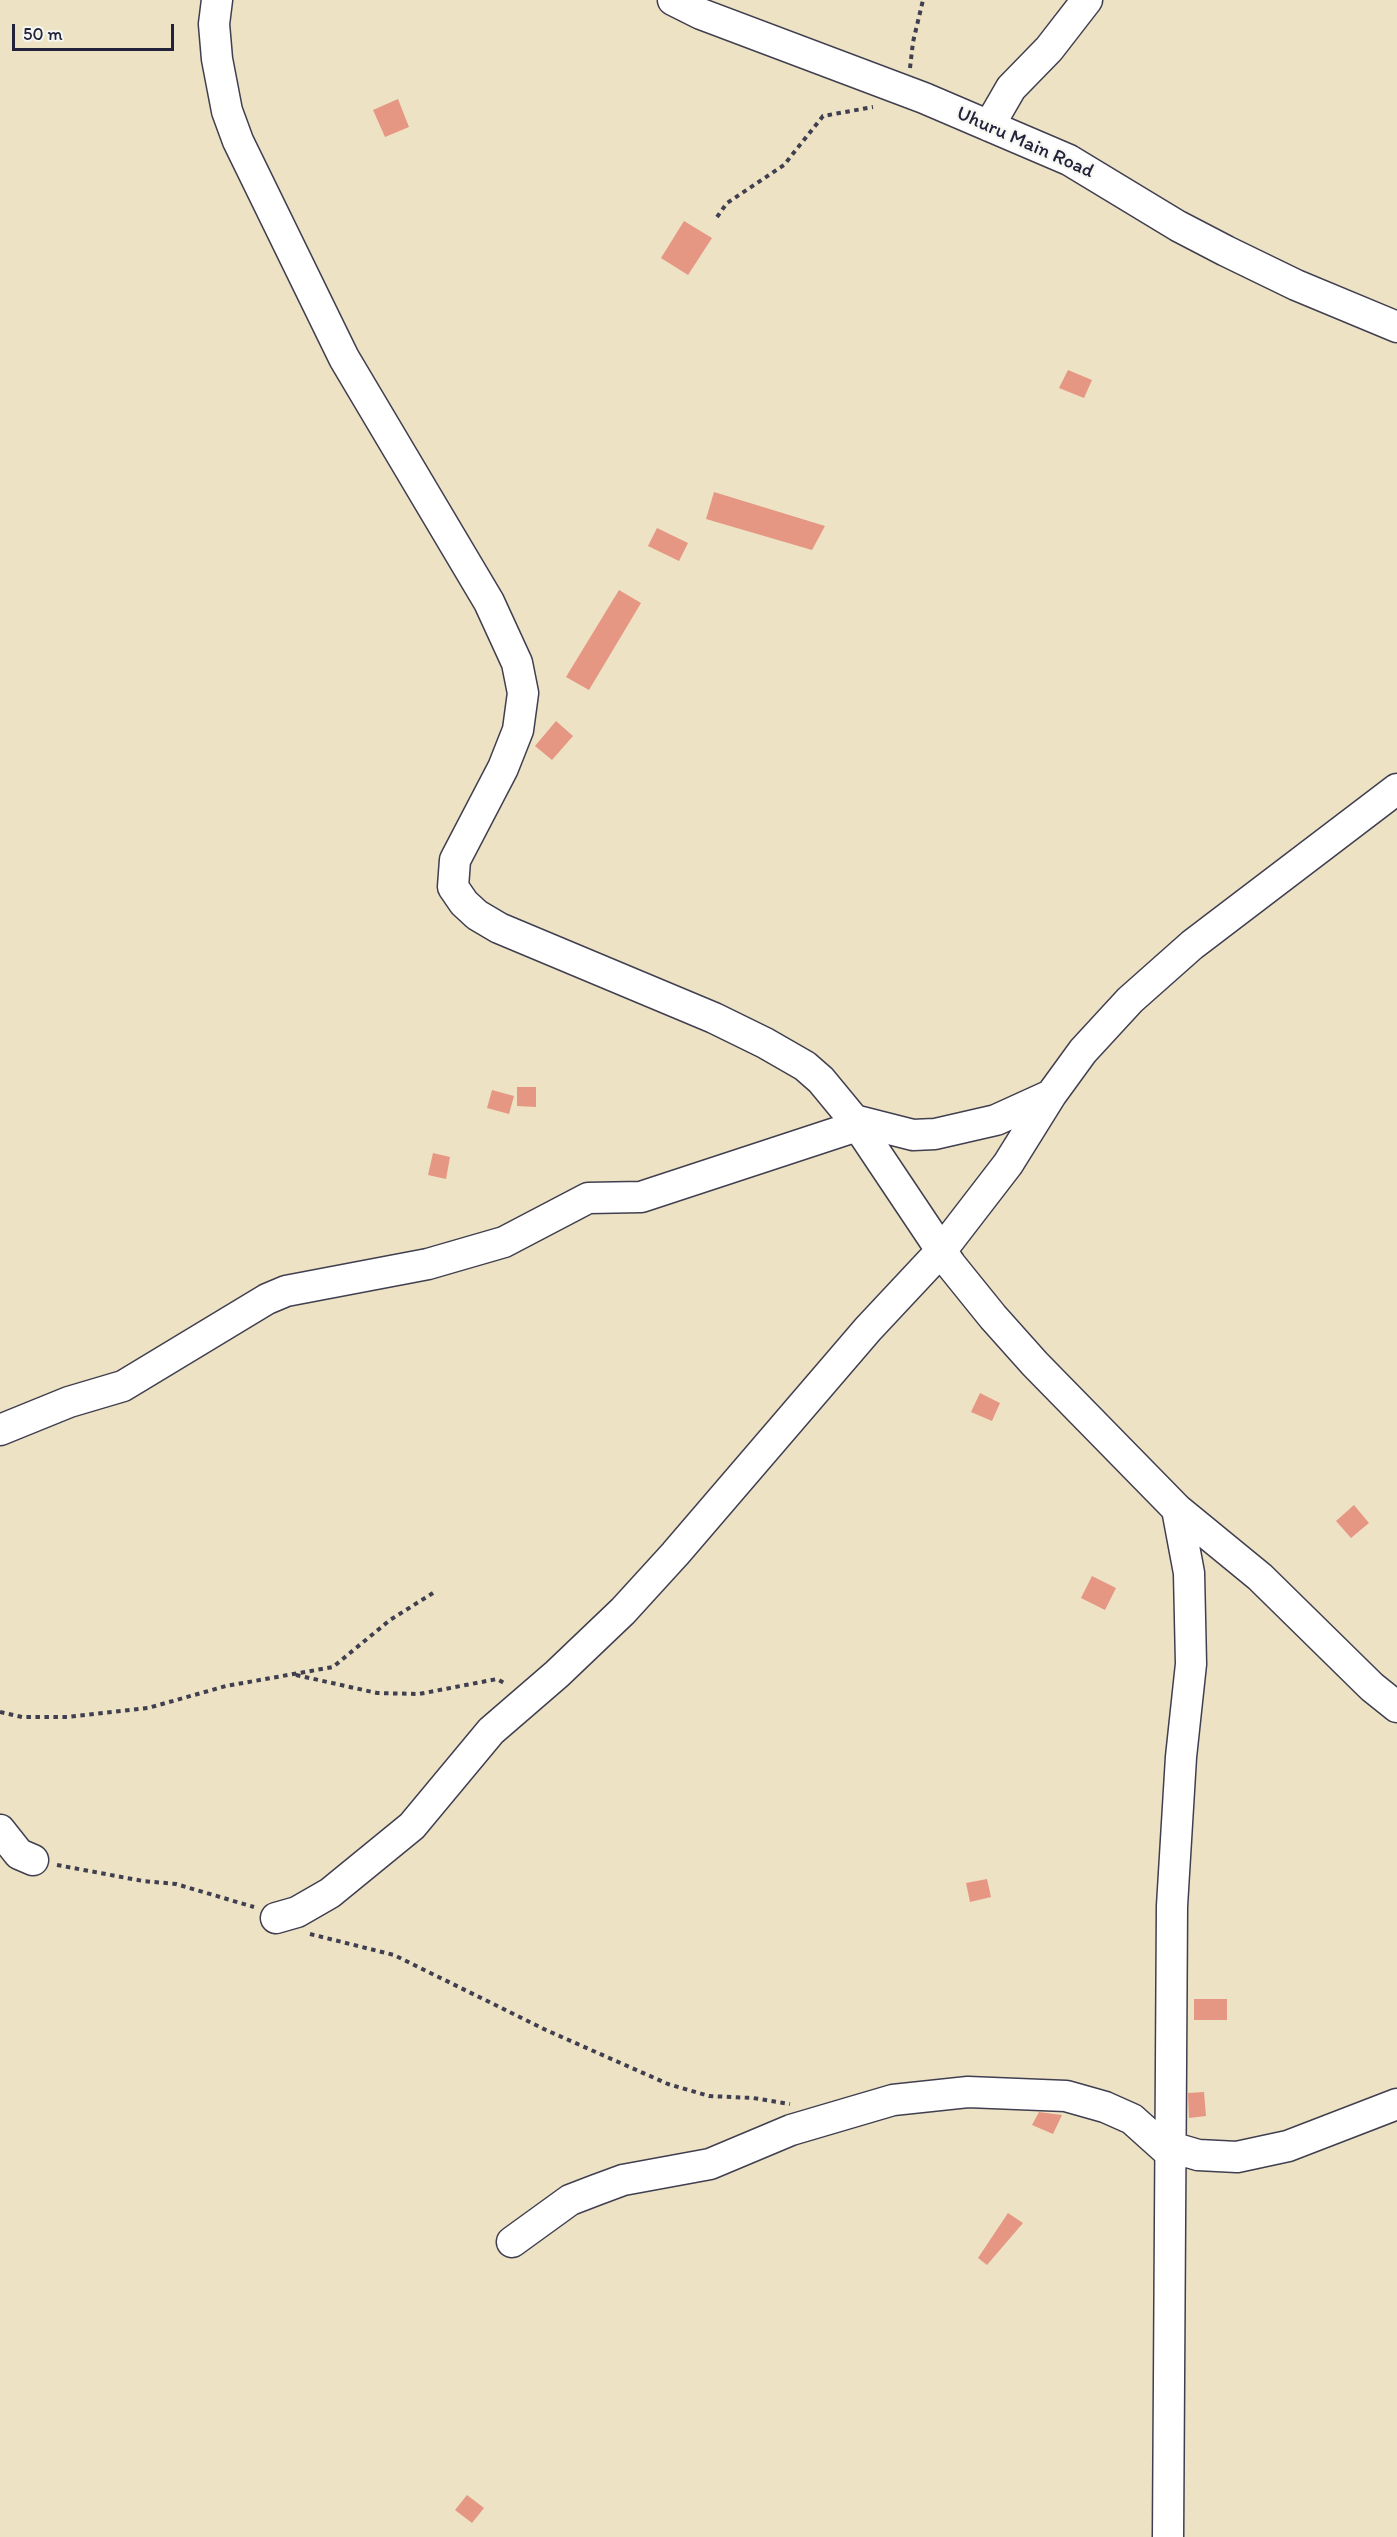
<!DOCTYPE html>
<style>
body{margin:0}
#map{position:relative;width:1397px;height:2537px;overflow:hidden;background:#ede2c4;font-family:Itim,sans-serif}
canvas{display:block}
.scale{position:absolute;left:12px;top:24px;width:162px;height:27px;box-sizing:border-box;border:3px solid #22223b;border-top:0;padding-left:8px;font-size:18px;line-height:21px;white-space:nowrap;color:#22223b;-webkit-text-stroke:4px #f6f6f2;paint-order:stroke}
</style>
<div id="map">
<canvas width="1397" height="2537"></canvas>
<div class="scale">50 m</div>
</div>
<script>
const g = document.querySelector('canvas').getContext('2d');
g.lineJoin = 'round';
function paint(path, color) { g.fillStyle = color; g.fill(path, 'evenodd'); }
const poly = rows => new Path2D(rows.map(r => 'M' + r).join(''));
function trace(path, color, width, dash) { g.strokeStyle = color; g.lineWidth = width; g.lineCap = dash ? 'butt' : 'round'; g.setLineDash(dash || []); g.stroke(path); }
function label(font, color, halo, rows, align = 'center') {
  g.font = font + ' Itim,sans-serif'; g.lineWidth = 4.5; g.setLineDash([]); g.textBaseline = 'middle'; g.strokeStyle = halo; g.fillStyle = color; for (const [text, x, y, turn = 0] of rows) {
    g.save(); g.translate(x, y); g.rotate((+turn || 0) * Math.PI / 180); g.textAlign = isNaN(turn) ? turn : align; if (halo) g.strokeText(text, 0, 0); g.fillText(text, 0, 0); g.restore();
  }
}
const building = poly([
 [398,99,409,127,385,137,373,110],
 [684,221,712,238,688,275,661,258],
 [1068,370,1092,380,1084,398,1059,388],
 [714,492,825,526,812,550,706,519],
 [657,528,688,543,679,561,648,546],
 [619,590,641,603,589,690,566,677],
 [556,721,573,736,552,760,535,746],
 [517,1087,536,1087,536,1107,517,1106],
 [492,1090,514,1096,509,1114,487,1108],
 [433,1153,450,1157,446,1179,428,1175],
 [980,1393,1000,1403,992,1421,971,1412],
 [1354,1505,1369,1523,1351,1538,1336,1521],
 [1092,1576,1116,1588,1105,1610,1081,1598],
 [987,1879,991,1897,970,1902,966,1883],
 [1194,1999,1227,1999,1227,2020,1194,2020],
 [1204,2092,1206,2116,1189,2118,1188,2093],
 [1039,2112,1062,2115,1053,2134,1032,2125],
 [1008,2213,1023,2223,987,2265,978,2258],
 [467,2495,484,2508,472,2523,455,2510]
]);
const path = poly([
 [910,68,913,42,923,0],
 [717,217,727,203,784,165,823,116,873,107],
 [296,1675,377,1693,419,1694,497,1679,506,1684],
 [0,1712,22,1717,67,1717,148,1708,226,1686,333,1667,390,1620,433,1593],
 [57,1865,143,1881,176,1884,254,1907],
 [310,1934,394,1955,546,2030,668,2084,709,2096,753,2098,790,2104]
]);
const minor = poly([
 [217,0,214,24,217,59,227,111,238,141,344,358,489,602,517,663,523,693,518,730,503,768,455,860,453,887,464,903,477,915,499,928,714,1018,765,1043,805,1066,821,1080,854,1120,951,1265,993,1317,1035,1364,1177,1509,1260,1577,1372,1687,1397,1707],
 [673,0,701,14,924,98,1069,160,1178,226,1226,251,1296,285,1397,327],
 [989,126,1011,88,1049,49,1087,0],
 [854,1120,913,1135,935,1134,996,1120,1051,1095],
 [0,1430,69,1402,123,1386,267,1299,286,1291,428,1264,504,1242,588,1198,641,1197,857,1126],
 [0,1830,19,1854,33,1860],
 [276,1918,297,1912,330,1893,412,1826,491,1731,557,1674,623,1611,675,1554,868,1329,941,1251,1008,1164,1051,1095,1083,1051,1130,1000,1192,945,1397,789],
 [1171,2154,1181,2150,1198,2155,1237,2157,1288,2146,1397,2104],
 [512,2242,570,2200,596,2190,623,2180,710,2164,791,2130,893,2100,968,2092,1066,2096,1105,2107,1132,2119,1171,2154],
 [1168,2537,1172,1906,1181,1757,1191,1664,1189,1573,1177,1509]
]);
const streetNames = [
 ["Uhuru Main Road",1025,143,24]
];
paint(building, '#e59783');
trace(minor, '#403f50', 33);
trace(path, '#403f50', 4, [4.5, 4.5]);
trace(minor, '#fff', 30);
label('20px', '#22223b', '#f6f6f2', streetNames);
</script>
